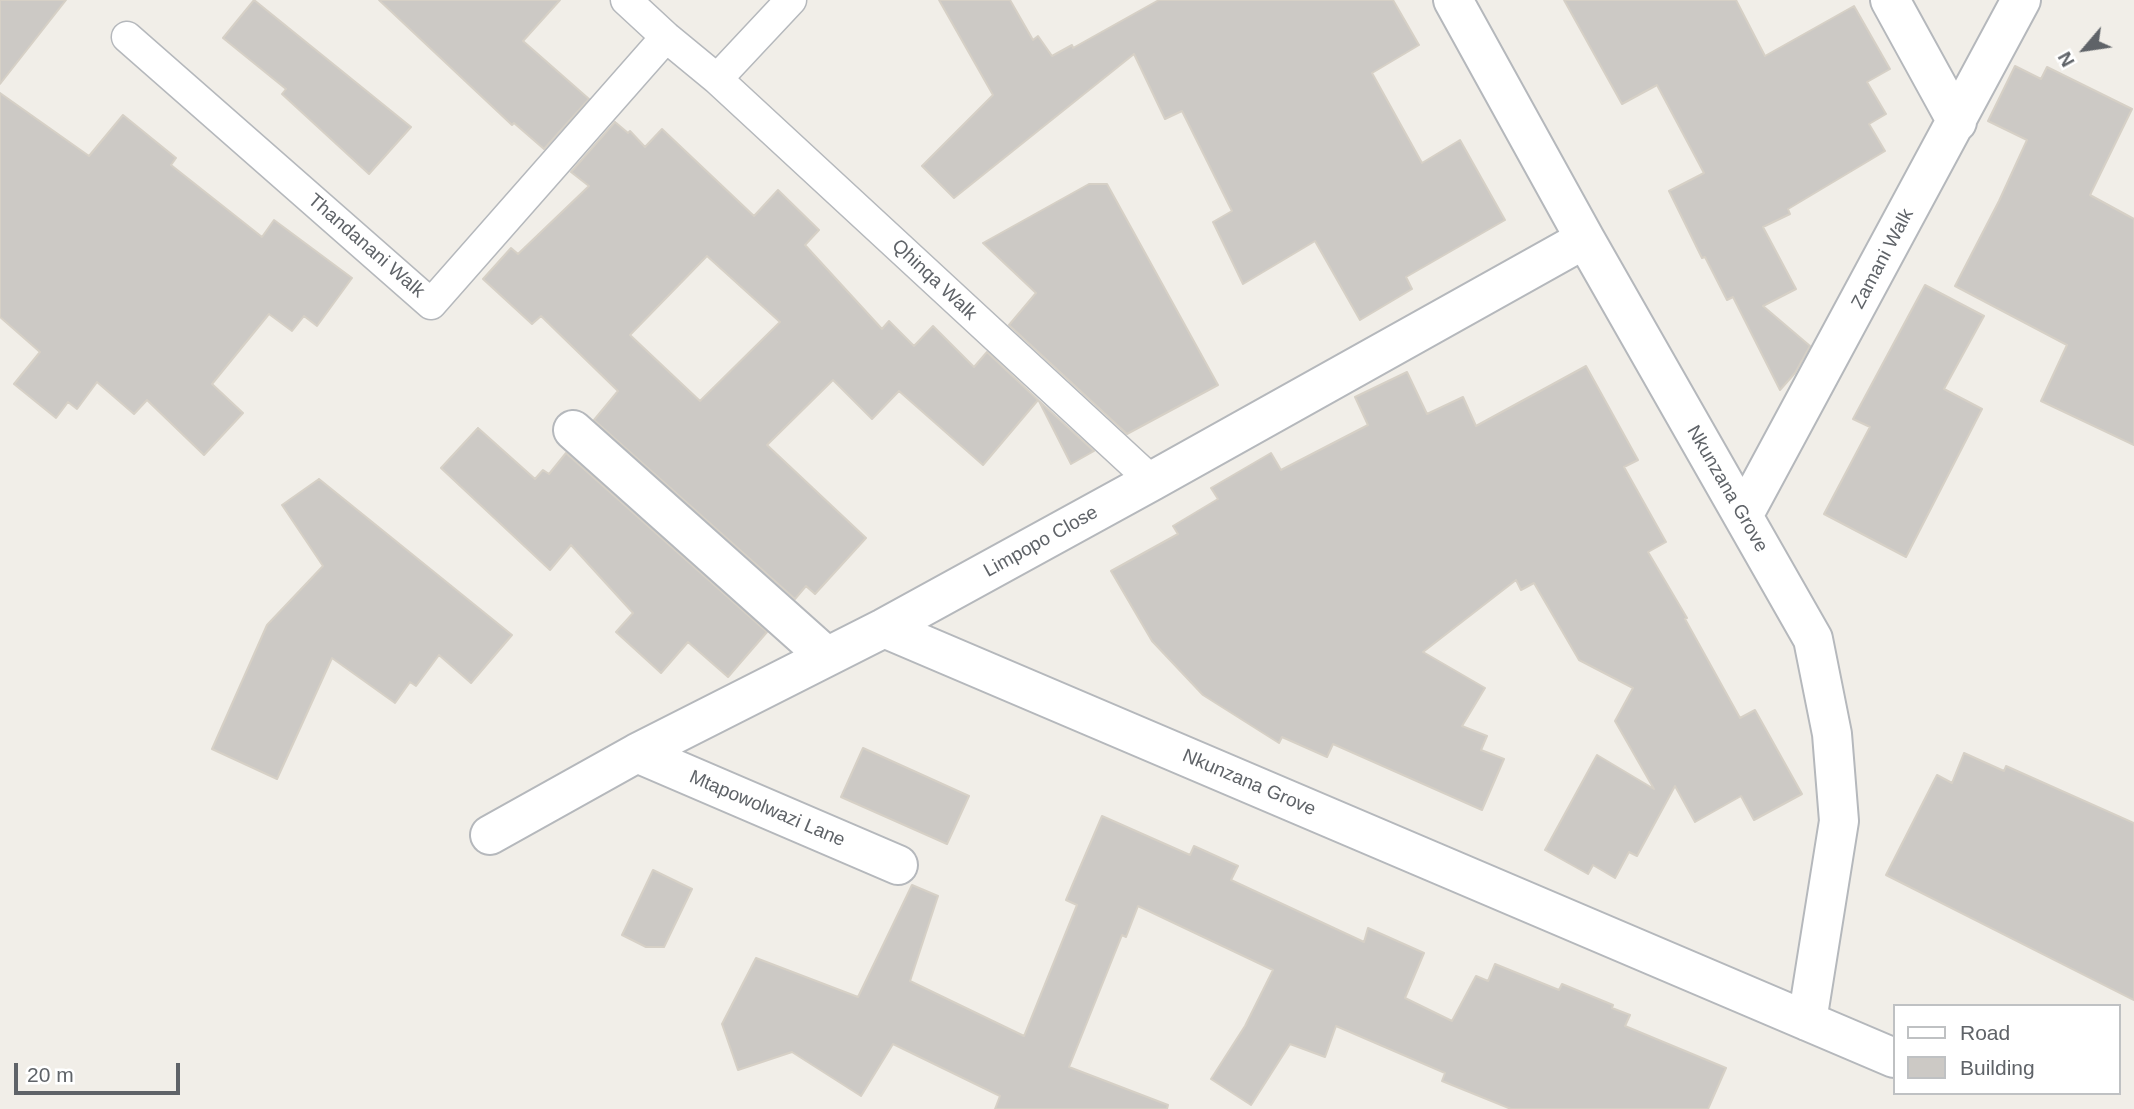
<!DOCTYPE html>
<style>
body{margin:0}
#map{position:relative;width:2134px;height:1109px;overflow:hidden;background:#f1eee8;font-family:Helvetica,sans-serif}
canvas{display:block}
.legend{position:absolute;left:1893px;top:1004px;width:228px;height:91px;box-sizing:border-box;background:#fff;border:2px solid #bfc1c3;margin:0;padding:9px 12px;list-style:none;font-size:21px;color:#5f6368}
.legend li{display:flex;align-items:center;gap:14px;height:35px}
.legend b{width:35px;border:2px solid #bfc1c3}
.north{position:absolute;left:2050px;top:14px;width:70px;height:70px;-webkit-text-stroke:5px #fff;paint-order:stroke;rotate:241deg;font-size:19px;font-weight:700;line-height:28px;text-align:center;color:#5f6368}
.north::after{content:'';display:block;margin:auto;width:24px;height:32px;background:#5f6368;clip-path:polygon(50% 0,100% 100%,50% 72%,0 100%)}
.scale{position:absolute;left:14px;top:1063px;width:166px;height:32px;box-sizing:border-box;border:4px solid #5f6368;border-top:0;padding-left:9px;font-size:21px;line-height:24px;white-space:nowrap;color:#5f6368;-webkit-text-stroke:5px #fff;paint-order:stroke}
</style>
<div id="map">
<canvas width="2134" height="1109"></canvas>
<ul class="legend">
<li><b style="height:9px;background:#fff"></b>Road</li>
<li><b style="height:19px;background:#ccc9c5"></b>Building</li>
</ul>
<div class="north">N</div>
<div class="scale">20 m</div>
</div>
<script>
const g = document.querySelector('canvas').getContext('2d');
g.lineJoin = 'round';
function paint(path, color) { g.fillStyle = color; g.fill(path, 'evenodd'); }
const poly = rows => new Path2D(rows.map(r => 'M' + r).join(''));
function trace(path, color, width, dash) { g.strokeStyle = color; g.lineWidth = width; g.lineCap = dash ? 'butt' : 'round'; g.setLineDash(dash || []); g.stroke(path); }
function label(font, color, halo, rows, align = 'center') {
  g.font = font + ' Helvetica,sans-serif'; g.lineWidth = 5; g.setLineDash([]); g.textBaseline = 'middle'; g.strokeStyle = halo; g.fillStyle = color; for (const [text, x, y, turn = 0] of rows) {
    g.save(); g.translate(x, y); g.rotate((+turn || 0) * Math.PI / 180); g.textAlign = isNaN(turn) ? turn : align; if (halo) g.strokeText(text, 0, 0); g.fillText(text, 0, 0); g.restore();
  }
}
const building = poly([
 [0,0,66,0,0,84,0,0],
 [254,0,411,127,369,174,282,94,286,89,223,38,254,0],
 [379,0,560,0,523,41,589,99,544,149,514,123,512,125,379,0],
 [939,0,1010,0,1033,40,1038,36,1052,56,1072,45,1073,48,1159,0,1393,0,1419,45,1372,73,1422,163,1460,140,1505,220,1406,277,1412,289,1360,320,1315,241,1243,284,1213,222,1232,211,1182,111,1165,119,1134,54,954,198,922,166,993,95,939,0],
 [1564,0,1736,0,1765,56,1854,6,1890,69,1867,82,1886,114,1869,124,1885,151,1788,209,1790,214,1763,227,1796,289,1763,306,1810,346,1795,373,1780,390,1733,297,1727,300,1705,257,1702,258,1669,191,1704,173,1657,85,1622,104,1564,0],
 [2015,66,2041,79,2047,67,2132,109,2090,195,2134,219,2134,445,2041,401,2067,345,1955,286,1999,201,2027,140,1988,121,2015,66],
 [0,93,89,156,123,115,176,158,171,165,262,237,274,220,352,278,317,326,304,316,292,331,269,314,212,384,243,413,204,455,147,400,134,414,97,382,77,409,68,402,56,418,14,384,40,352,0,317,0,93],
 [615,122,628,133,630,131,645,147,662,129,754,216,778,190,819,230,805,245,882,329,889,321,914,346,933,326,974,367,987,352,1038,400,983,465,899,391,872,419,833,380,767,445,866,538,815,594,806,586,795,599,594,420,618,391,541,316,532,324,483,279,511,248,518,254,589,186,571,172,615,122],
 [707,256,780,322,700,401,630,335,707,256],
 [1089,184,1107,184,1218,385,1127,434,1009,325,1036,293,983,243,1089,184],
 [1925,285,1984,316,1944,389,1982,409,1906,557,1824,514,1870,427,1853,419,1925,285],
 [1586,366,1638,460,1624,467,1666,542,1648,552,1687,618,1685,619,1740,718,1755,710,1802,794,1754,820,1741,796,1695,822,1675,786,1637,856,1629,852,1615,878,1593,865,1588,874,1545,850,1597,755,1654,789,1615,721,1633,688,1579,660,1534,583,1521,590,1516,580,1423,652,1485,688,1462,726,1487,736,1481,750,1504,759,1482,810,1333,744,1327,757,1282,737,1279,743,1203,695,1152,641,1111,571,1178,534,1173,526,1218,499,1211,488,1271,453,1281,470,1368,425,1355,397,1407,372,1427,414,1463,397,1476,426,1586,366],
 [1039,401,1094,451,1071,464,1039,401],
 [478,428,535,479,543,470,549,474,566,453,767,632,728,677,688,642,661,673,616,632,633,613,571,545,550,570,441,468,478,428],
 [319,479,512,635,471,683,439,655,416,686,410,682,395,703,332,658,277,779,212,749,267,625,323,566,282,505,319,479],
 [863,748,969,796,947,844,841,797,863,748],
 [1964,753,2004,771,2006,766,2134,823,2134,1000,1886,875,1937,775,1952,783,1964,753],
 [1102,816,1190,855,1194,846,1238,866,1231,880,1364,942,1368,928,1424,953,1405,998,1452,1021,1476,976,1488,981,1495,964,1559,990,1562,984,1613,1005,1612,1008,1630,1015,1625,1026,1726,1068,1708,1109,1511,1109,1442,1081,1445,1073,1336,1026,1325,1057,1290,1044,1251,1105,1211,1079,1245,1026,1273,970,1138,906,1126,937,1122,935,1069,1067,1168,1105,1167,1109,995,1109,1000,1096,893,1044,861,1096,792,1052,738,1070,722,1024,756,958,858,997,912,885,938,896,910,981,1024,1036,1077,905,1066,900,1102,816],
 [653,870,692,889,664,947,646,947,622,935,653,870]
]);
const lane = poly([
 [626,0,666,37,717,79,1152,481],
 [127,37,431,304,666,37],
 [717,79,791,0]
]);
const street = poly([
 [1453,0,1585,239,1813,639,1832,734,1839,821,1807,1021],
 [1890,0,1957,122],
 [573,430,826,656],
 [1743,516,2021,0],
 [884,628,1894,1058],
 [637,753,898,865],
 [490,835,637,753,884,628,1152,481,1585,239]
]);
const streetNames = [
 ["Thandanani Walk",366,246,41],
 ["Zamani Walk",1883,259,-62],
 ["Qhinqa Walk",934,280,43],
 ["Nkunzana Grove",1727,489,60],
 ["Limpopo Close",1041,542,-29],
 ["Nkunzana Grove",1249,783,23],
 ["Mtapowolwazi Lane",767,809,23]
];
paint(building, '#ccc9c5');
trace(building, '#d6d0c6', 2);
trace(lane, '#b5b8bc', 33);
trace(street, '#b5b8bc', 42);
trace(lane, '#fff', 30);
trace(street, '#fff', 38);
label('19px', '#5f6368', '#fff', streetNames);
</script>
